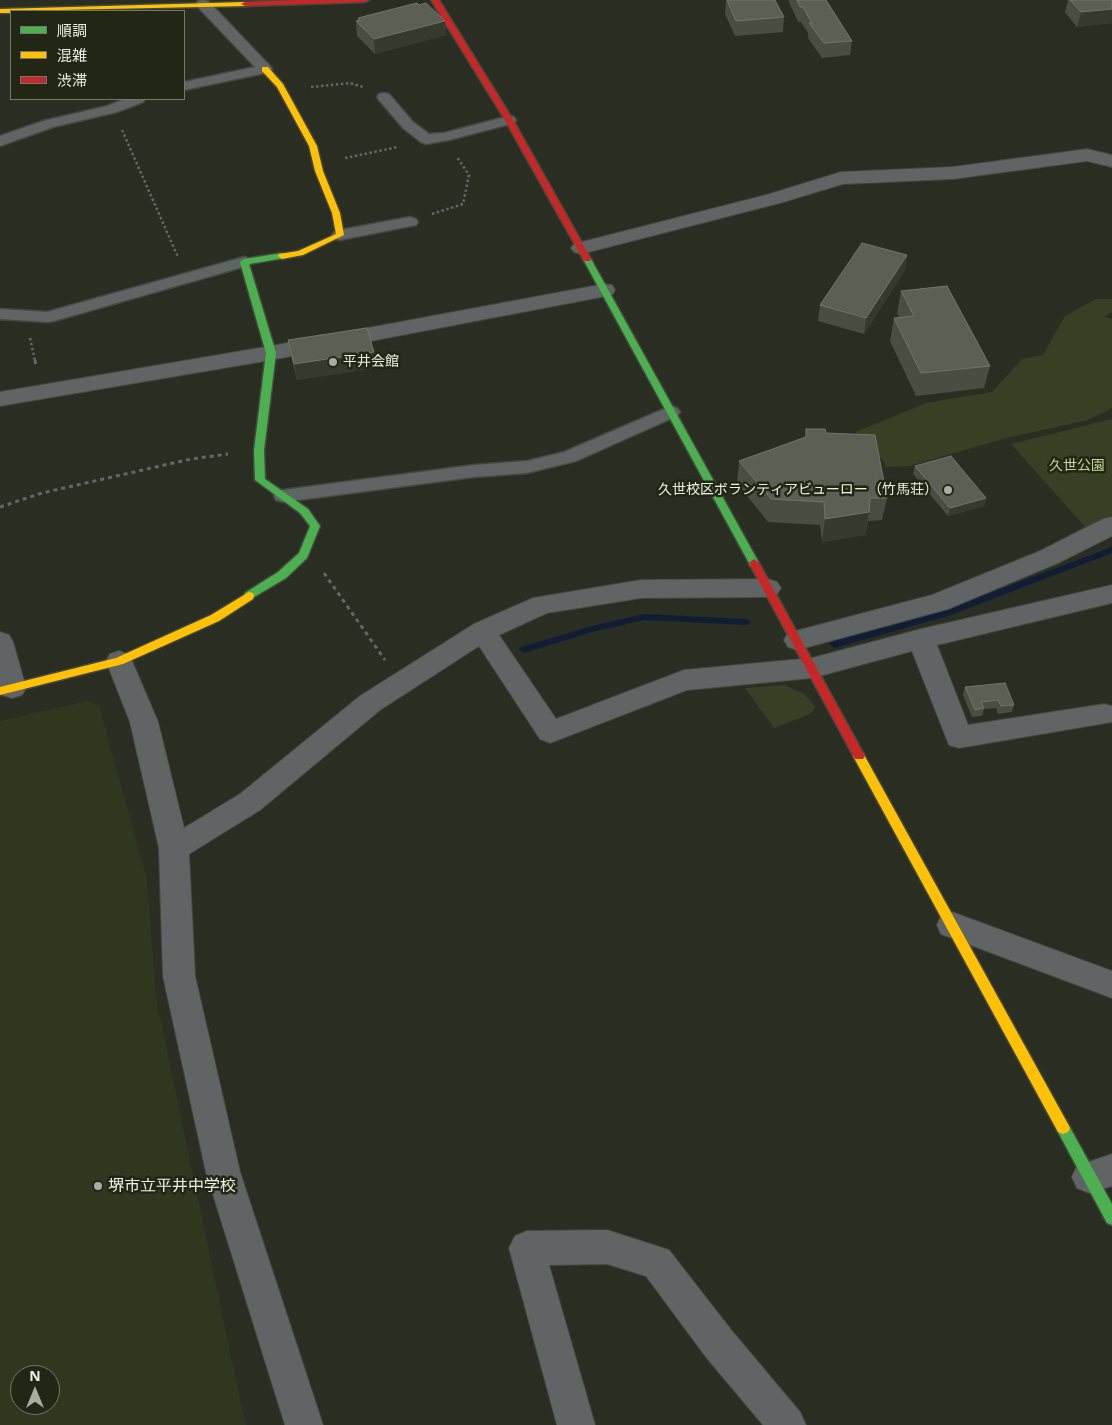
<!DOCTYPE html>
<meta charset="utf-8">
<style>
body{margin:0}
#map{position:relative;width:1112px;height:1425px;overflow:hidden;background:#2a2d22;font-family:"Open Sans","Noto Sans JP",sans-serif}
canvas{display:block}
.legend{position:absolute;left:10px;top:10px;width:175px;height:90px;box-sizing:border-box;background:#212714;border:1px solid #737868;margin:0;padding:6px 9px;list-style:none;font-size:15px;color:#edf1e5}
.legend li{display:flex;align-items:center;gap:10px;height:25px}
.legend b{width:25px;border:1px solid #737868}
.north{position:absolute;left:10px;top:1365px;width:50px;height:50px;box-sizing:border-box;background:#212714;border:1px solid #737868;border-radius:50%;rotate:0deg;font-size:14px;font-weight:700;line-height:20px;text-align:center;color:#edf1e5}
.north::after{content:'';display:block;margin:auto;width:18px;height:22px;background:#a9aca1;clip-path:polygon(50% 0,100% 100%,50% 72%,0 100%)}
</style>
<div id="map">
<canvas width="1112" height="1425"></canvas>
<ul class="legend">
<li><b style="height:6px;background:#4caf50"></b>順調</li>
<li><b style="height:6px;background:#ffc107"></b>混雑</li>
<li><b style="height:6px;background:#c62828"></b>渋滞</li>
</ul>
<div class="north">N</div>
</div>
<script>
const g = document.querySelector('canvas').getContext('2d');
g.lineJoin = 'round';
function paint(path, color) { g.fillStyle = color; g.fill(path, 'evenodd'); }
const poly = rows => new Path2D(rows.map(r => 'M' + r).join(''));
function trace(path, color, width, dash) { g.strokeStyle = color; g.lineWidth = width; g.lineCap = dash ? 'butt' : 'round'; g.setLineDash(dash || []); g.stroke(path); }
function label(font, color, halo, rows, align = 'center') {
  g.font = font + ' "Open Sans","Noto Sans JP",sans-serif'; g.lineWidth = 5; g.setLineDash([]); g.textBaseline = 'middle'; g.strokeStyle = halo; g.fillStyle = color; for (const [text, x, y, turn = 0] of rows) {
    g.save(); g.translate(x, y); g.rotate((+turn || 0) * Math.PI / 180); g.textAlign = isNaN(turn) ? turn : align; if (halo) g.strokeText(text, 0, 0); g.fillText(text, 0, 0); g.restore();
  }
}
const built = poly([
 [88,701,99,705,147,880,156,998,242,1409,247,1425,0,1425,0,721],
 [20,1375,50,1375,50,1405,20,1405]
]);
const green = poly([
 [1096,299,1112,299,1112,312,1104,317,1112,319,1112,407,1109,410,1088,420,1006,438,910,466,886,467,882,459,859,443,856,432,926,403,992,392,1022,359,1043,355,1065,316],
 [1112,419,1112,516,1088,530,1011,444],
 [785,685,804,694,816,707,810,714,774,728,745,688]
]);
const stream = poly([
 [1112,547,1112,553,948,616,834,648,829,644,834,640,942,611,1112,547],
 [644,614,746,619,751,622,746,625,644,620,592,632,524,653,519,649,521,647,592,626,644,614]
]);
const pathFar1 = poly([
 [311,87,350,83,363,87],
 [122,130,178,257],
 [345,158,398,147],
 [432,214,463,204,469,175,457,157],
 [30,338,35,361]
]);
const path = poly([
 [35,360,36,367],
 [0,507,42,493,191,459,228,454],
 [324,573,385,660]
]);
const lane = poly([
 [203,0,208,1,270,66,272,69,270,72,184,90,184,82,255,67,198,7,196,4,198,1,203,0],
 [384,93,389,94,413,122,429,134,444,133,509,116,514,117,516,120,514,123,449,140,426,144,421,142,403,128,379,100,377,97,379,94,384,93],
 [125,99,145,99,143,102,117,112,53,127,0,146,0,136,43,121,107,106,125,99],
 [410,217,416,219,418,222,416,225,340,240,334,238,332,235,334,232,340,230,410,217],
 [244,257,250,259,252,262,250,265,54,321,48,322,0,319,0,309,47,312,244,257],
 [671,406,677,408,680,412,677,416,576,461,527,473,474,477,283,502,276,500,274,496,276,492,283,490,474,465,527,461,564,452,671,406]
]);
const street = poly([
 [1087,149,1112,155,1112,167,1087,161,953,179,843,184,780,203,581,254,574,252,571,248,574,244,766,195,841,172,953,167,1087,149],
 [604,284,612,285,615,290,612,295,271,360,0,406,0,392,271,346,604,284],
 [1112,517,1112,536,1058,563,948,609,797,650,788,647,784,640,788,633,932,595,1040,551,1103,519,1112,517],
 [768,579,777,582,781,588,777,594,768,597,641,598,547,613,499,635,556,719,684,670,812,658,921,629,1112,585,1112,603,937,645,968,725,1104,704,1112,706,1112,722,959,748,949,745,912,651,812,678,687,690,550,743,540,739,479,646,380,710,260,810,189,854,195,976,240,1172,323,1425,285,1425,206,1172,163,976,159,848,130,722,106,661,110,654,119,651,128,654,132,661,158,722,184,828,240,794,360,696,474,624,533,598,641,580,768,579],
 [0,632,9,635,13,642,26,688,22,695,12,698,2,695,0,691,0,632],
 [952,912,1112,971,1112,998,941,934,937,925,941,916,952,912],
 [1112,1154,1112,1186,1089,1193,1077,1188,1072,1177,1077,1166,1112,1154],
 [607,1230,669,1250,732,1331,800,1412,806,1425,763,1425,706,1357,646,1276,607,1264,549,1265,595,1425,557,1425,509,1248,515,1236,527,1231,607,1230]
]);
const fast = poly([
 [282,253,286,256,285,258,249,264,276,353,264,450,265,479,308,509,320,526,307,558,286,578,249,600,245,599,244,596,245,593,278,572,299,553,310,526,300,513,255,480,254,450,266,353,240,262,244,259,282,253],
 [587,256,591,259,759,563,758,566,750,566,749,563,583,259,587,256],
 [1063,1122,1068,1124,1112,1204,1112,1225,1107,1223,1058,1132,1056,1128,1058,1124,1063,1122]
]);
const slow = poly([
 [245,2,249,4,248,6,11,11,11,13,0,13,0,9,245,2],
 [262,67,268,67,283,84,317,146,323,171,340,213,344,235,303,255,282,259,278,256,279,254,298,251,336,234,332,213,315,171,309,146,277,87,262,71,262,67],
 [249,592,253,593,254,596,253,599,219,621,123,664,0,695,0,687,116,658,211,615,249,592],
 [859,752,863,753,1068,1124,1070,1128,1068,1132,1063,1134,1058,1132,853,756,855,753,859,752]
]);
const jam = poly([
 [300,0,369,0,365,2,245,6,241,4,245,2,300,0],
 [431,0,439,0,513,120,591,259,590,261,584,261,583,259,505,120,431,0],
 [754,559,759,563,863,753,865,756,863,759,855,759,749,563,754,559]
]);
const wall = poly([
 [726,0,784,17,783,32,735,36,725,14],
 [789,0,826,0,852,41,850,55,822,58,808,38,808,33,801,22,798,22,789,2],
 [1068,0,1111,0,1112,2,1112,23,1077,27,1065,12],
 [419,5,445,21,446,35,375,54,357,36,356,21,358,20,358,18],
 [907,255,905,270,864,334,818,321,820,305],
 [901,291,990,366,984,388,916,396,890,341,894,318,899,317,897,313],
 [288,340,376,368,297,380,291,356],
 [806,429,826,433,887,498,882,520,868,521,865,535,822,542,820,525,768,522,737,483,739,461,805,437],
 [915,466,986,498,984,506,948,516,913,474],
 [965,687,1014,705,1012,712,998,714,996,708,984,709,982,716,972,717,963,695]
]);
const shadedWall = poly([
 [1112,9,1112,23,1077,27,1081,12],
 [445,21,446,35,375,54,374,39],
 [907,255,905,270,864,334,866,318],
 [374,352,376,368,297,380,294,364],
 [986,498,984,506,948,516,950,508],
 [869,512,865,535,822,542,825,519]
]);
const building = poly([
 [727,0,775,0,784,17,736,21,727,0],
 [797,0,826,0,852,41,824,43,809,23,812,23,803,7,800,7,797,0],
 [1070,0,1111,0,1112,2,1112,9,1081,12,1070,0],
 [417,3,419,5,426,3,445,21,374,39,356,21,360,20,358,18,417,3],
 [862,243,907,255,866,318,820,305,862,243],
 [947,286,990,366,921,373,894,318,914,316,901,291,947,286],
 [367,328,374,352,294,364,288,340,367,328],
 [806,429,825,429,826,433,875,435,887,498,870,498,869,512,825,519,824,502,771,499,739,461,806,437,806,429],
 [951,456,986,498,950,508,915,466,951,456],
 [1005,683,1014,705,1001,706,998,700,981,702,984,708,975,710,965,687,1005,683]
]);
const markers = [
 [333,362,5,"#a9aca1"],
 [948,490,5,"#a9aca1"],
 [98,1186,5,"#a9aca1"]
];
const poiNames = [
 ["平井会館",343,362],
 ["久世校区ボランティアビューロー（竹馬荘）",938,490,"right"]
];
const parkNames = [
 ["久世公園",1077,466]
];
const nearPoinames = [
 ["堺市立平井中学校",108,1186]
];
paint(built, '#30371f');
paint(green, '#374024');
paint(stream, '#111d35');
trace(lane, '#44483e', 3);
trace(street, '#44483e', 2);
trace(fast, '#44483e', 3);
trace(slow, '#44483e', 3);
trace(jam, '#44483e', 3);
trace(pathFar1, '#646764', 2.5, [2.5, 2.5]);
trace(path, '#646764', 3, [4, 4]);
paint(lane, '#616465');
paint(street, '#616465');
paint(fast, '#4caf50');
paint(slow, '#ffc107');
paint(jam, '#c62828');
paint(wall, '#4a4e42');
paint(shadedWall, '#363a2e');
paint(building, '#5c6054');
trace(building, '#72766a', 1);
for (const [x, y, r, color] of markers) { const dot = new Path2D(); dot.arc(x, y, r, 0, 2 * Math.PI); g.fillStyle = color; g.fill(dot); trace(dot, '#212714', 2); }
label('14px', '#edf1e5', '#212714', poiNames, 'left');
label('14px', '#c4d999', '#212714', parkNames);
label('16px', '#edf1e5', '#212714', nearPoinames, 'left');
</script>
